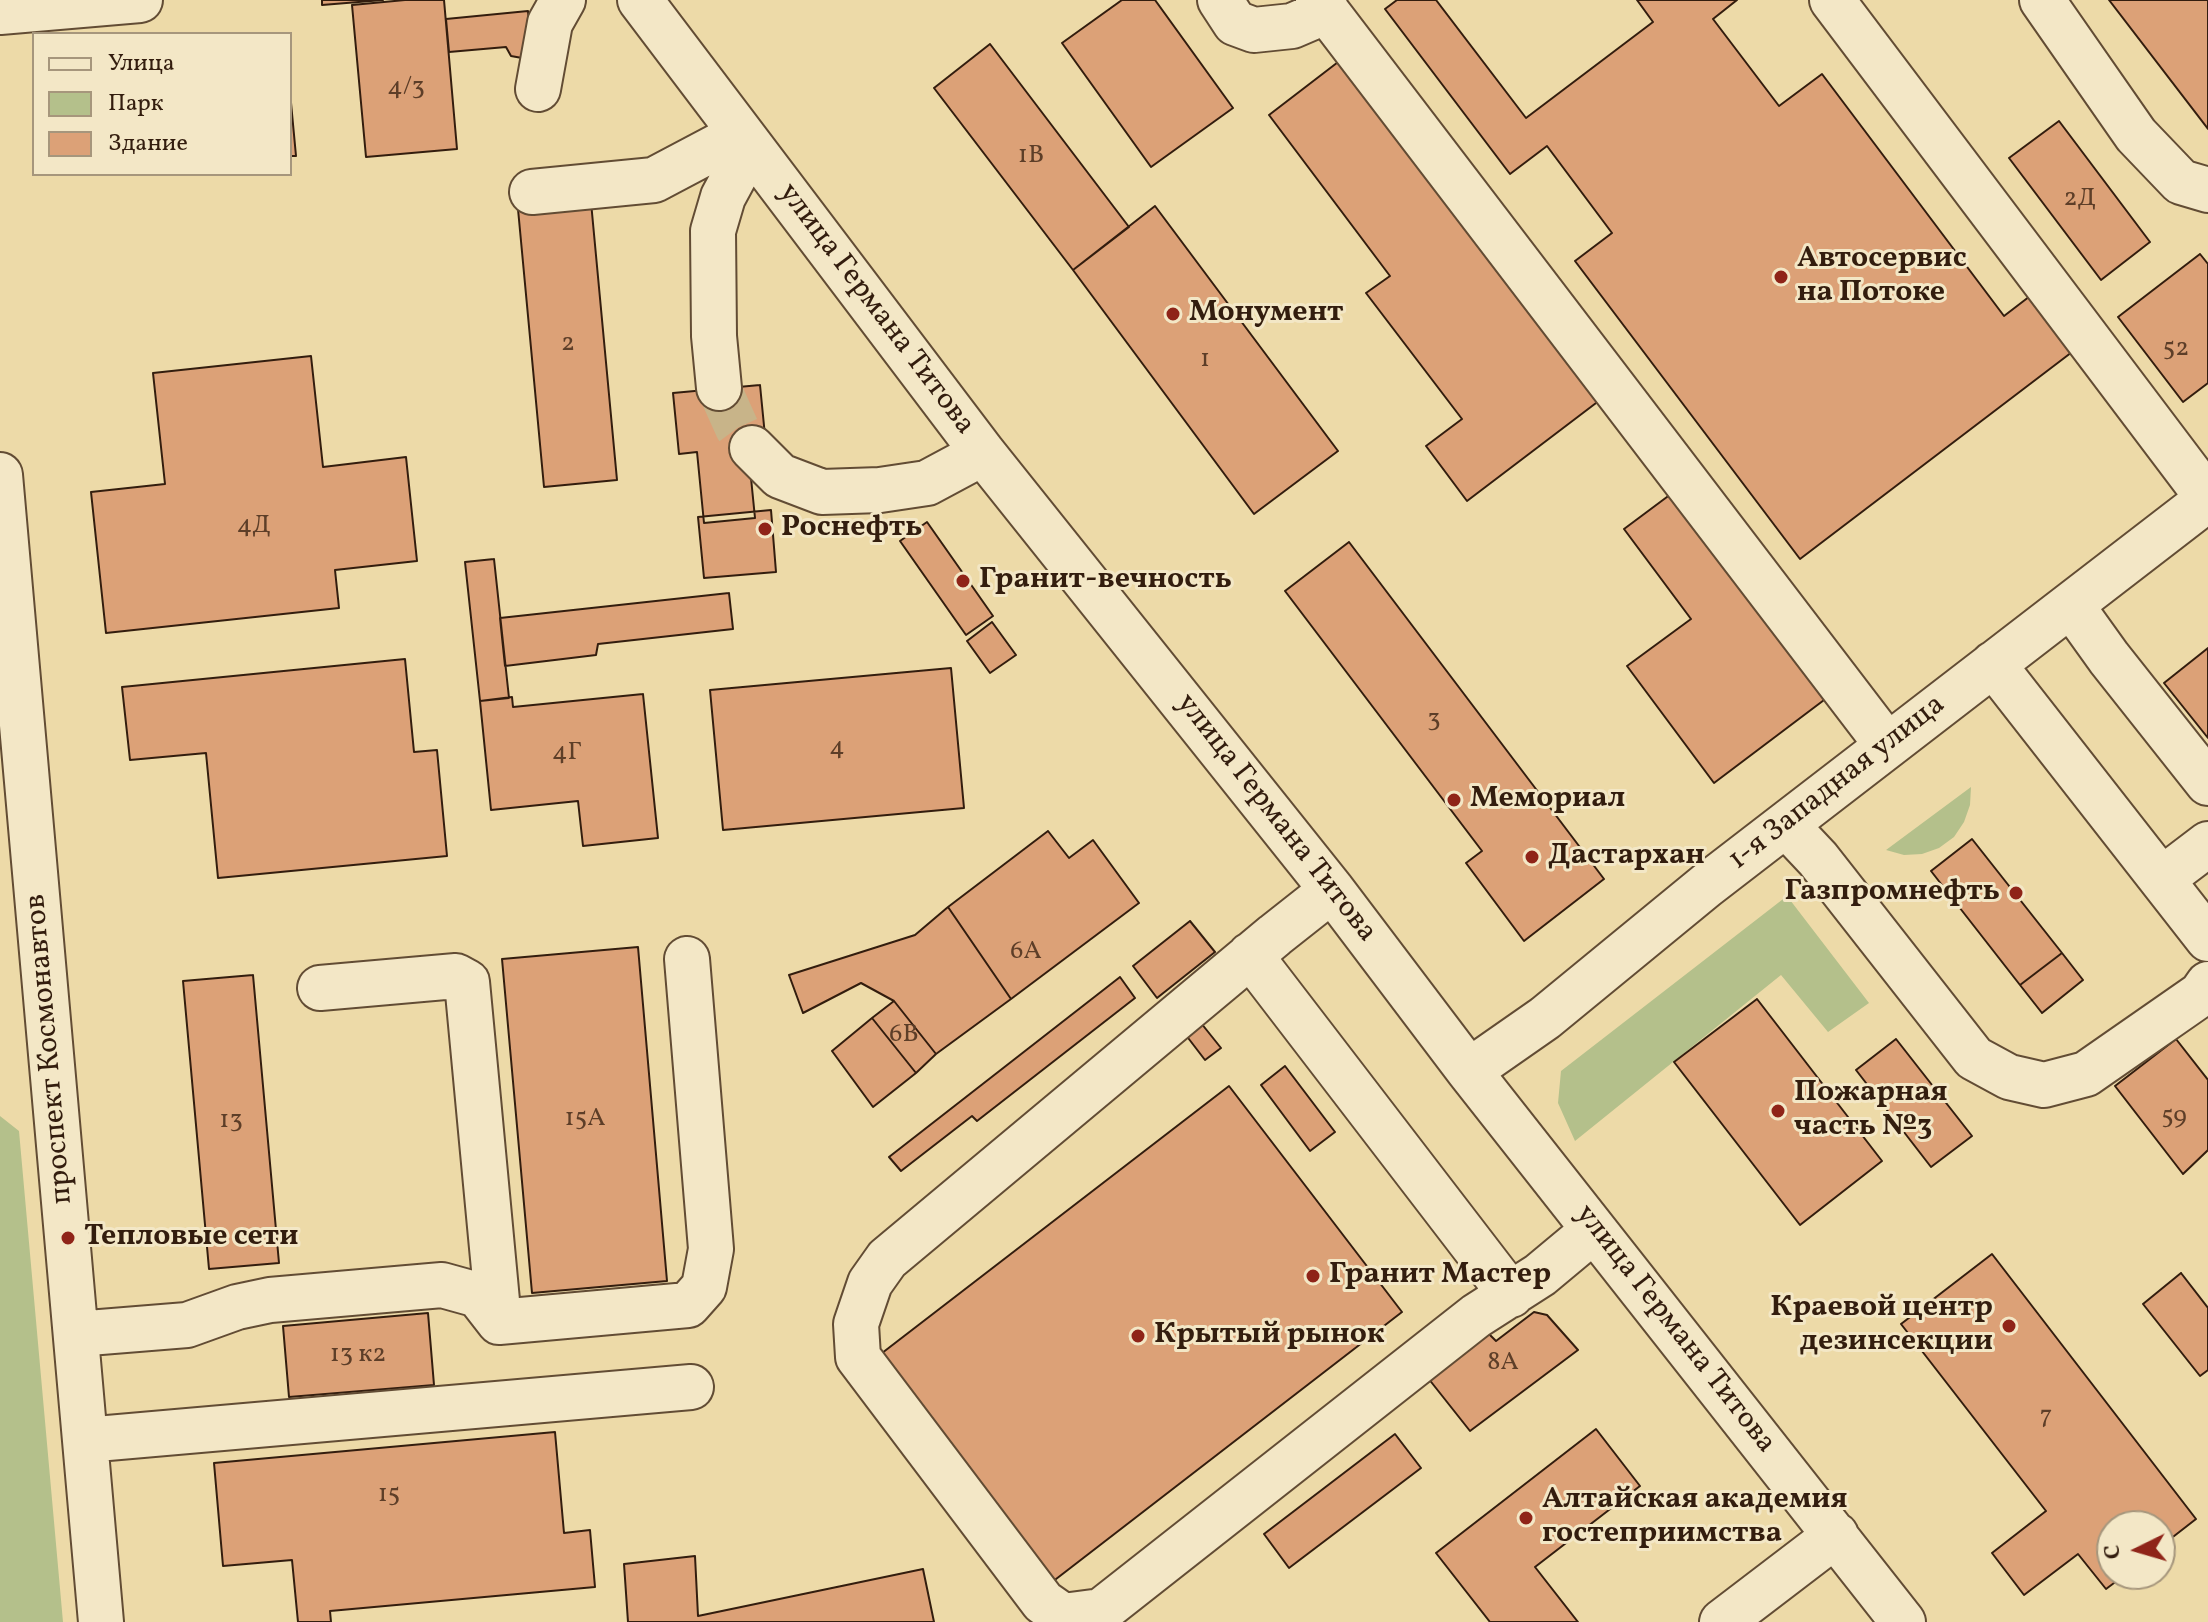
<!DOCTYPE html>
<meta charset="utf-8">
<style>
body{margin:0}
#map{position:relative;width:2208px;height:1622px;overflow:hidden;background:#eddaa8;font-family:Vollkorn,serif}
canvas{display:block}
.legend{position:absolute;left:32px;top:32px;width:260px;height:144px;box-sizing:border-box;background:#f3e7c6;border:2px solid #a6967c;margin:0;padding:10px 14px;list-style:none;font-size:24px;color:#331d0e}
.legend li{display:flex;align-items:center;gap:16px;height:40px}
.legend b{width:40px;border:2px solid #a6967c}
.north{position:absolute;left:2096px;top:1510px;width:80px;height:80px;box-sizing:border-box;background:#f3e7c6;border:2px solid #a6967c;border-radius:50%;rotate:265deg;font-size:22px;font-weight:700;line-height:32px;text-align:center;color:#331d0e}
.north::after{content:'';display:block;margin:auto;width:28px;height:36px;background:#8f2418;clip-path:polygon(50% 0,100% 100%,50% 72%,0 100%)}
</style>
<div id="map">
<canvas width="2208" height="1622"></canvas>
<ul class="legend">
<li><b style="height:10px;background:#f3e7c6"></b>Улица</li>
<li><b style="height:22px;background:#b4c08b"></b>Парк</li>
<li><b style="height:22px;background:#dca177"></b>Здание</li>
</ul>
<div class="north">С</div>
</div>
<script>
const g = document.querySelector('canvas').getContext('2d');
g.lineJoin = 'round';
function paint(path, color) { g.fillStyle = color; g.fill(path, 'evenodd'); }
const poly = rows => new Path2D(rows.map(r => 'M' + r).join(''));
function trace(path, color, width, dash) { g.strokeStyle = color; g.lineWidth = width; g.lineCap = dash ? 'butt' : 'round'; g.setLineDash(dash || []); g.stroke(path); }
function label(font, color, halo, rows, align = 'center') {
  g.font = font + ' Vollkorn,serif'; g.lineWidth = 6; g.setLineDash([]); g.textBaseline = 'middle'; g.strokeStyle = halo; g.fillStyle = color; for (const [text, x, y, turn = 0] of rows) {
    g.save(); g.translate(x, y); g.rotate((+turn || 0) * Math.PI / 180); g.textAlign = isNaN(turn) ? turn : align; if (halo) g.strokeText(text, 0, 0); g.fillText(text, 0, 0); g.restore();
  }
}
const green = poly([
 [1971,787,1970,805,1964,822,1954,837,1939,848,1922,854,1904,855,1886,850],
 [1787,896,1869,1003,1828,1032,1781,975,1575,1141,1558,1103,1561,1071],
 [0,1116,19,1131,63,1622,0,1622]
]);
const building = poly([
 [322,0,383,0,322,5,322,0],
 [405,0,444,0,457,149,366,157,352,5,405,0],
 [1122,0,1155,0,1233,108,1151,167,1062,43,1122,0],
 [1397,0,1436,0,1526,118,1653,22,1637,0,1737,0,1713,19,1779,106,1822,74,2004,316,2034,293,2076,349,1800,559,1575,261,1612,233,1547,146,1510,174,1385,9,1397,0],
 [2109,0,2208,0,2208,129,2109,0],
 [528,11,531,43,522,58,511,56,506,47,449,52,446,19,528,11],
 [990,44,1129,227,1073,270,934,88,990,44],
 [1342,59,1600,400,1467,501,1426,446,1462,419,1366,293,1390,276,1269,115,1342,59],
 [290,92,296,156,290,156,290,92],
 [2059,121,2150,242,2101,280,2009,158,2059,121],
 [591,202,617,480,544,487,518,209,591,202],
 [1155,206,1338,451,1254,514,1073,270,1155,206],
 [2200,254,2208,264,2208,383,2183,402,2118,317,2200,254],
 [311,356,323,467,406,457,417,561,335,570,339,608,106,633,91,492,165,484,153,373,311,356],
 [760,385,766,446,748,448,755,518,704,523,697,452,679,454,673,393,760,385],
 [1679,488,1832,694,1714,783,1627,666,1691,619,1624,529,1679,488],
 [771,510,776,572,704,578,698,517,771,510],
 [927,522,993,616,966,635,900,541,927,522],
 [1349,542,1604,879,1524,941,1466,863,1482,851,1285,591,1349,542],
 [494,559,509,698,480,701,465,562,494,559],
 [729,593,733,629,598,644,596,655,505,666,500,618,729,593],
 [992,622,1016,655,990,673,967,641,992,622],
 [2208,648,2208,738,2164,683,2208,648],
 [405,659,414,752,437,750,447,856,218,878,206,753,130,760,122,687,405,659],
 [951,668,964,808,723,830,710,690,951,668],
 [643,694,658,838,583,846,578,801,491,810,480,701,512,697,513,707,643,694],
 [1048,831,1069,858,1093,840,1139,903,1011,999,948,907,1048,831],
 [1972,839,2062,953,2020,985,1931,871,1972,839],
 [948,907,1011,999,936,1054,894,1001,861,983,803,1013,789,975,915,935,948,907],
 [1190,921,1215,952,1157,998,1133,966,1190,921],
 [638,947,667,1281,532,1293,502,959,638,947],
 [2062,953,2083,980,2042,1013,2020,985,2062,953],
 [253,975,279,1263,209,1269,183,981,253,975],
 [1120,977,1135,998,977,1121,972,1116,901,1171,889,1157,1120,977],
 [1757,999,1882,1161,1800,1225,1674,1062,1757,999],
 [894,1001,936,1054,916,1073,872,1018,894,1001],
 [872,1018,916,1073,873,1107,832,1051,872,1018],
 [1197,1018,1221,1048,1205,1060,1182,1030,1197,1018],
 [1896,1039,1972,1136,1931,1167,1856,1070,1896,1039],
 [2176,1039,2208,1080,2208,1150,2183,1174,2115,1086,2176,1039],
 [1285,1066,1335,1132,1310,1151,1261,1085,1285,1066],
 [1229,1086,1402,1312,1047,1586,873,1360,1229,1086],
 [1992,1254,2196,1519,2160,1547,2160,1526,2112,1526,2112,1574,2126,1574,2106,1589,2078,1554,2024,1595,1992,1553,2046,1511,1901,1324,1992,1254],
 [2181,1273,2208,1308,2208,1370,2200,1376,2143,1304,2181,1273],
 [1534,1312,1547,1315,1578,1350,1470,1431,1428,1378,1488,1333,1496,1341,1534,1312],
 [428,1313,434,1385,289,1397,283,1326,428,1313],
 [1596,1429,1640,1486,1535,1567,1578,1622,1490,1622,1436,1553,1596,1429],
 [555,1432,564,1533,590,1530,595,1587,330,1611,331,1622,298,1622,292,1560,223,1566,214,1463,555,1432],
 [1395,1434,1421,1468,1289,1568,1264,1534,1395,1434],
 [695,1556,698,1616,923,1569,934,1622,628,1622,624,1564,695,1556]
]);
const minorTunnel = poly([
 [719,388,737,428,752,448]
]);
const minor = poly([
 [640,0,983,453,1332,890,1469,1071,1903,1622],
 [1220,0,1235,23,1254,30,1292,26,1327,11],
 [1318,0,1887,745],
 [1832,0,2208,498],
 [2042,0,2136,135,2181,182,2208,190],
 [0,12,140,0],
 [538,89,550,23,563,0],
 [532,192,654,180,741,134],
 [719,388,714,336,713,231,723,197,750,147],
 [752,448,780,476,822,492,880,490,927,483,983,453],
 [0,475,101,1622],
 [2071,605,2109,658,2208,783],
 [1993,664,2208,939],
 [1786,825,1818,859,1974,1058,2009,1077,2044,1085,2086,1074,2201,994,2208,984],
 [2162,879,2208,844],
 [1332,890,1275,935,887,1259,870,1283,856,1324,858,1357,1043,1602,1063,1616,1101,1611,1476,1316,1540,1275,1594,1230],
 [1250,955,1511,1295],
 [320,988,456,976,467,982,499,1322],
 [1469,1071,1545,1018,1707,885,2208,499],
 [76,1334,187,1325,237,1307,270,1300,442,1285,478,1295,499,1322,688,1305,704,1287,711,1249,687,959],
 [85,1440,691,1387],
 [1722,1622,1836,1535]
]);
const markers = [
 [1781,277,8,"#8f2418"],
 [1173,314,8,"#8f2418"],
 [765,529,8,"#8f2418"],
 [963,581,8,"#8f2418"],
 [1454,800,8,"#8f2418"],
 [1532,857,8,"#8f2418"],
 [2016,893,8,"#8f2418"],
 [1778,1111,8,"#8f2418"],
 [68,1238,8,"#8f2418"],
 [1313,1276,8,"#8f2418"],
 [2009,1326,8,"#8f2418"],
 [1138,1336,8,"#8f2418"],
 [1526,1518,8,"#8f2418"]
];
const numberNames = [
 ["4/3",406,89],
 ["1В",1031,157],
 ["2Д",2080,200],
 ["2",568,345],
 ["52",2176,350],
 ["1",1205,361],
 ["4Д",254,527],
 ["3",1434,721],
 ["4",837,749],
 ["4Г",567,754],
 ["6А",1026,953],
 ["6В",904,1036],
 ["59",2174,1118],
 ["15А",585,1120],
 ["13",231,1122],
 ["13 к2",358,1356],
 ["8А",1503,1364],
 ["7",2046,1418],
 ["15",389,1496]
];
const poiNames = [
 ["Автосервис",1797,260],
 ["на Потоке",1797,294],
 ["Монумент",1189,314],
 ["Роснефть",781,529],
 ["Гранит-вечность",979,581],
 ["Мемориал",1470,800],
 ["Дастархан",1548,857],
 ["Газпромнефть",2000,893,"right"],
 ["Пожарная",1794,1094],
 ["часть №3",1794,1128],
 ["Тепловые сети",84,1238],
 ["Гранит Мастер",1329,1276],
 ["Краевой центр",1993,1309,"right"],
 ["дезинсекции",1993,1343,"right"],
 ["Крытый рынок",1154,1336],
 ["Алтайская академия",1542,1501],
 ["гостеприимства",1542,1535]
];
const streetNames = [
 ["улица Германа Титова",875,310,53],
 ["1-я Западная улица",1838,784,-38],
 ["улица Германа Титова",1275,819,52],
 ["проспект Космонавтов",51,1049,-95],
 ["улица Германа Титова",1674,1330,52]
];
paint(green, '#b4c08b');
paint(building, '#dca177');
trace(building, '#331d0e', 2);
trace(minorTunnel, '#c8b489', 44, [44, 22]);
trace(minor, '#624c34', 48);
trace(minor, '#f3e7c6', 44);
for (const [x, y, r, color] of markers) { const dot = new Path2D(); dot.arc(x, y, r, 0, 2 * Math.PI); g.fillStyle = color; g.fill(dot); trace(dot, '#f3e7c6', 3); }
label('26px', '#5d3e28', null, numberNames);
label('bold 30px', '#331d0e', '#f3e7c6', poiNames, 'left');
label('30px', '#331d0e', '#f3e7c6', streetNames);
</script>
